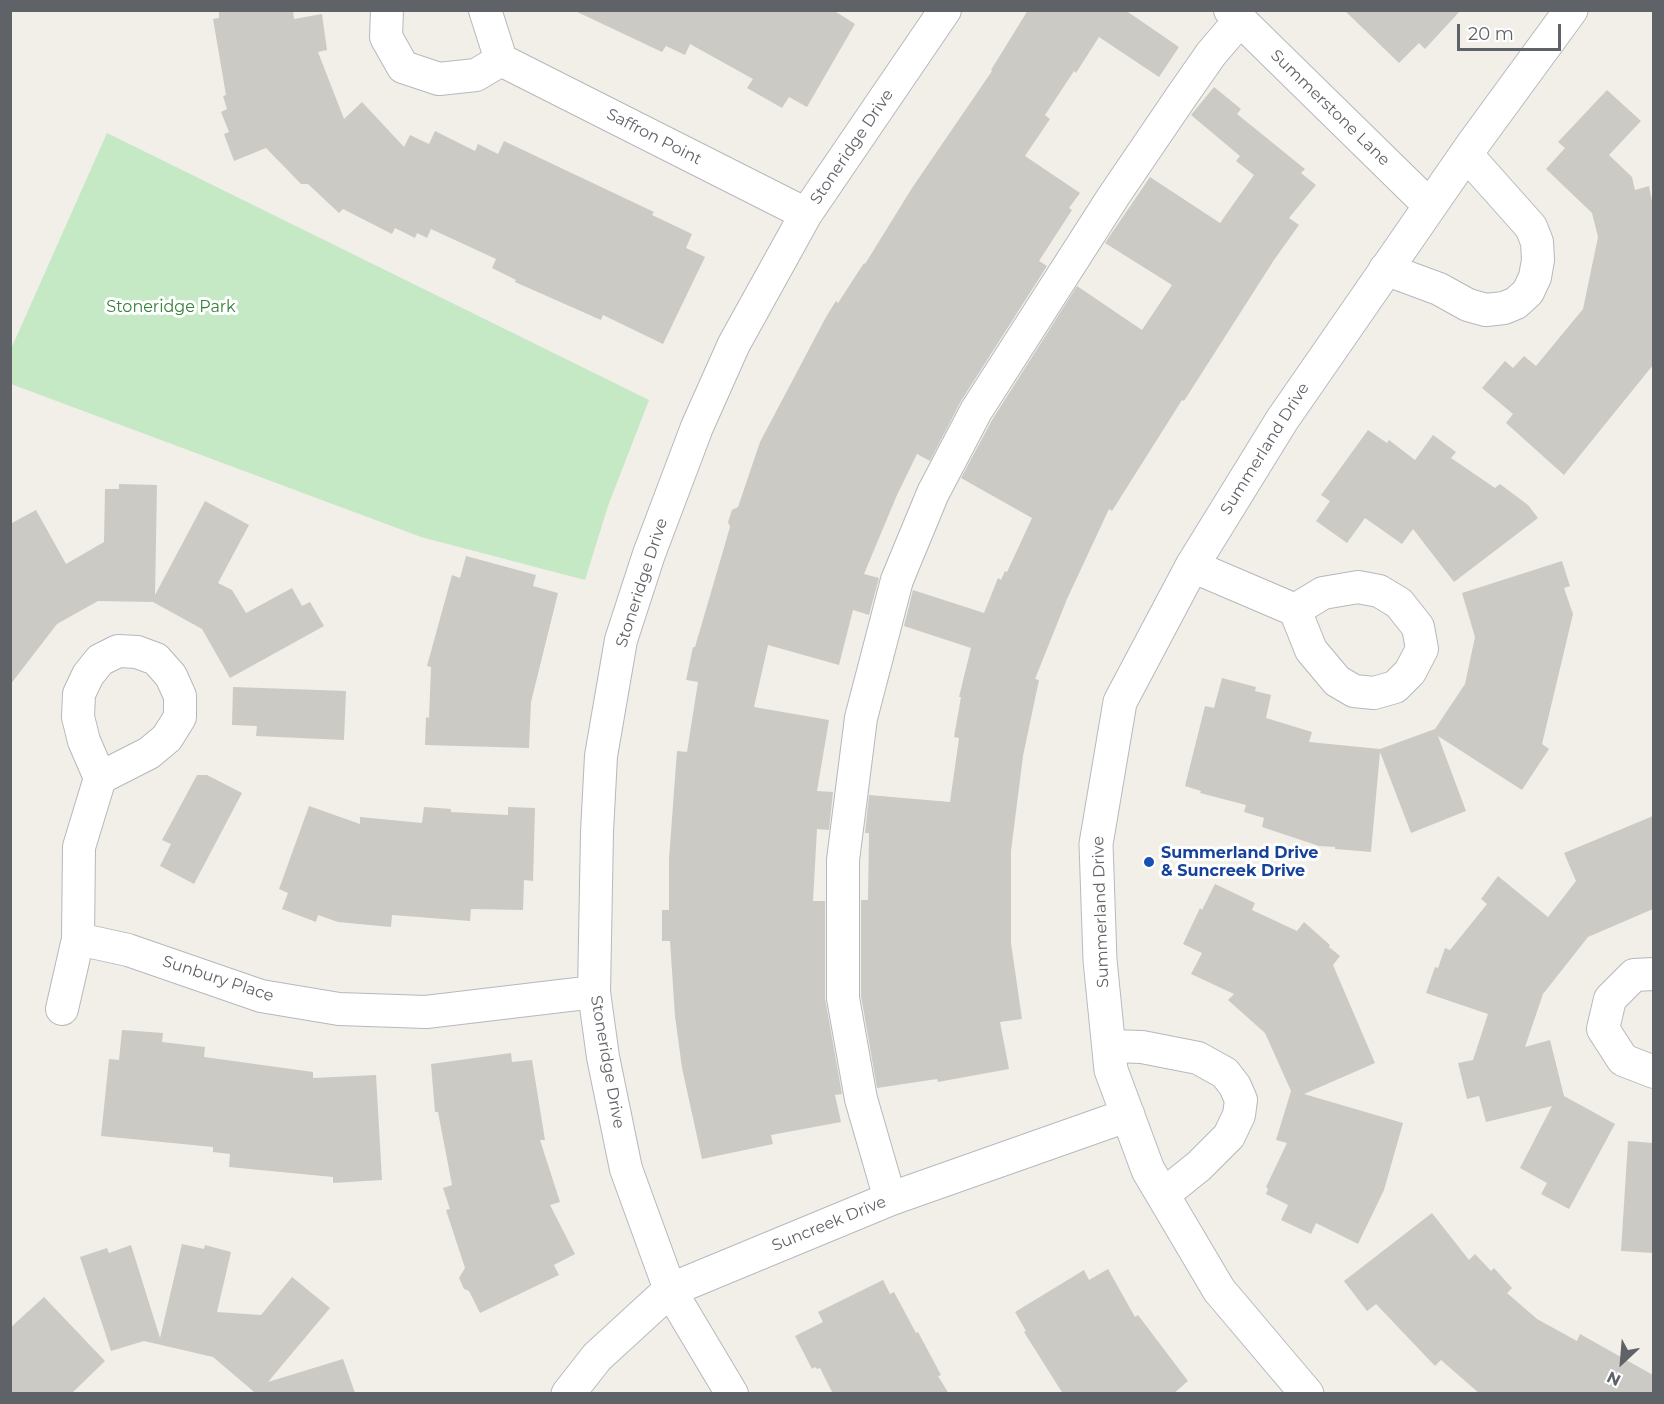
<!DOCTYPE html>
<style>
body{margin:0}
#map{position:relative;width:1664px;height:1404px;overflow:hidden;background:#f1efe8;font-family:Montserrat,sans-serif}
canvas{display:block}
.frame{position:absolute;inset:0;border:12px solid #5f6368;pointer-events:none}
.north{position:absolute;left:1592px;top:1332px;width:60px;height:60px;-webkit-text-stroke:4px #fff;paint-order:stroke;rotate:206deg;font-size:16px;font-weight:700;line-height:24px;text-align:center;color:#5f6368}
.north::after{content:'';display:block;margin:auto;width:21px;height:27px;background:#5f6368;clip-path:polygon(50% 0,100% 100%,50% 72%,0 100%)}
.scale{position:absolute;left:1457px;top:24px;width:104px;height:27px;box-sizing:border-box;border:3px solid #5f6368;border-top:0;padding-left:8px;font-size:18px;line-height:21px;white-space:nowrap;color:#5f6368;-webkit-text-stroke:4px #fff;paint-order:stroke}
</style>
<div id="map">
<canvas width="1664" height="1404"></canvas>
<div class="frame"></div>
<div class="north">N</div>
<div class="scale">20 m</div>
</div>
<script>
const g = document.querySelector('canvas').getContext('2d');
g.lineJoin = 'round';
function paint(path, color) { g.fillStyle = color; g.fill(path, 'evenodd'); }
const poly = rows => new Path2D(rows.map(r => 'M' + r).join(''));
function trace(path, color, width, dash) { g.strokeStyle = color; g.lineWidth = width; g.lineCap = dash ? 'butt' : 'round'; g.setLineDash(dash || []); g.stroke(path); }
function label(font, color, halo, rows, align = 'center') {
  g.font = font + ' Montserrat,sans-serif'; g.lineWidth = 6; g.setLineDash([]); g.textBaseline = 'middle'; g.strokeStyle = halo; g.fillStyle = color; for (const [text, x, y, turn = 0] of rows) {
    g.save(); g.translate(x, y); g.rotate((+turn || 0) * Math.PI / 180); g.textAlign = isNaN(turn) ? turn : align; if (halo) g.strokeText(text, 0, 0); g.fillText(text, 0, 0); g.restore();
  }
}
const green = poly([
 [107,133,649,400,608,506,585,580,421,537,11,384,11,349]
]);
const building = poly([
 [219,10,293,10,294,19,322,14,327,50,318,52,344,119,362,102,404,147,410,135,429,144,435,131,475,151,478,144,498,154,504,141,654,212,652,215,692,234,686,248,705,257,663,344,603,315,601,320,515,282,516,280,492,268,496,259,431,229,427,238,417,233,415,238,395,228,392,234,343,209,339,213,308,184,301,184,266,148,234,161,224,134,229,132,221,112,227,109,223,96,226,95,213,19,219,18],
 [573,10,833,10,855,24,807,107,789,97,782,108,747,88,753,79,690,44,685,55,666,46,662,52],
 [1028,10,1125,10,1179,47,1159,77,1099,37,1076,73,1074,71,1045,115,1050,119,1025,156,1080,193,1069,208,1072,210,1039,261,1047,266,961,401,930,461,917,454,897,495,864,574,879,578,869,615,853,610,839,665,768,645,754,707,829,720,817,791,833,792,829,830,817,829,813,901,825,901,825,998,842,1094,835,1095,841,1122,771,1135,773,1144,702,1159,682,1068,675,1016,670,941,662,941,662,910,669,910,669,859,677,751,687,752,698,682,686,680,693,647,695,647,730,527,728,522,732,510,738,507,760,442,826,317,836,301,838,303,864,263,865,264,912,188,992,71,991,70],
 [1344,10,1461,10,1425,49,1419,43,1399,63],
 [1214,87,1241,109,1237,114,1305,169,1301,173,1316,185,1289,218,1299,225,1274,260,1184,401,1182,400,1112,511,1109,509,1067,599,1035,679,1039,680,1023,756,1011,851,1011,943,1022,1019,1000,1022,1009,1069,938,1082,937,1079,877,1088,861,996,861,900,868,900,869,833,865,833,869,795,950,802,959,738,954,737,961,697,959,697,971,648,904,626,913,590,984,613,998,578,1001,580,1005,571,1007,572,1032,518,961,478,992,420,1077,286,1142,330,1172,285,1105,243,1150,177,1220,223,1254,175,1236,161,1240,156,1191,115],
 [1607,90,1641,121,1609,155,1632,177,1635,190,1649,186,1653,206,1653,365,1564,475,1506,423,1513,414,1482,388,1505,361,1513,368,1524,356,1536,366,1583,309,1598,237,1592,213,1546,169,1565,148,1558,142],
 [1368,430,1387,443,1389,440,1415,460,1433,435,1456,452,1451,458,1495,488,1500,484,1528,505,1538,518,1454,582,1413,529,1402,544,1365,518,1347,543,1316,521,1330,501,1321,495],
 [119,484,157,485,155,595,205,501,249,525,218,583,232,590,246,613,292,588,302,606,310,602,324,626,230,678,202,629,153,602,98,601,57,624,10,685,10,524,36,510,66,564,104,542,105,489,119,489],
 [466,556,536,575,533,586,558,593,531,702,529,748,425,745,426,717,429,718,431,667,427,666,452,575,460,578],
 [1562,561,1570,586,1564,588,1573,614,1542,744,1549,749,1522,790,1438,736,1466,811,1411,833,1380,752,1371,852,1335,849,1335,847,1319,846,1262,827,1264,818,1244,812,1246,805,1200,793,1201,791,1185,786,1205,706,1214,708,1222,678,1256,687,1255,691,1271,695,1266,718,1312,732,1309,742,1380,749,1435,729,1465,684,1475,637,1462,593],
 [233,687,346,691,344,740,256,736,257,726,232,725],
 [197,775,207,775,242,793,194,884,160,866,171,844,162,840],
 [309,806,360,824,360,817,422,823,424,807,451,809,451,812,508,815,508,807,535,808,533,881,524,880,523,910,471,909,470,921,392,915,391,927,338,922,318,915,316,922,282,909,288,893,279,889],
 [1653,816,1653,909,1588,937,1543,994,1525,1047,1550,1040,1564,1096,1615,1124,1569,1209,1541,1194,1547,1183,1520,1168,1552,1106,1486,1122,1479,1096,1467,1099,1458,1063,1473,1060,1488,1014,1426,993,1435,967,1438,968,1445,948,1450,950,1487,904,1481,899,1498,876,1548,917,1576,881,1564,853],
 [1215,884,1255,903,1252,910,1297,931,1304,922,1330,945,1329,947,1340,956,1333,965,1375,1063,1304,1094,1403,1123,1384,1190,1358,1244,1316,1223,1311,1234,1281,1220,1288,1205,1266,1194,1268,1189,1266,1187,1287,1143,1276,1140,1291,1091,1265,1033,1228,1000,1234,994,1191,974,1202,953,1183,944,1200,908,1202,910],
 [122,1030,163,1033,162,1042,205,1047,204,1057,313,1072,313,1078,376,1075,382,1180,333,1183,333,1177,229,1167,230,1154,213,1152,213,1147,101,1136,109,1059,119,1060],
 [511,1053,512,1062,532,1060,545,1140,540,1140,560,1202,550,1205,575,1254,554,1265,559,1275,480,1313,469,1291,464,1289,459,1278,465,1268,446,1210,450,1209,443,1188,452,1185,438,1112,435,1112,431,1064],
 [1628,1141,1653,1143,1653,1253,1621,1251],
 [1432,1213,1469,1260,1475,1254,1491,1271,1494,1268,1512,1288,1507,1293,1537,1319,1577,1341,1580,1334,1653,1375,1653,1394,1480,1394,1441,1360,1435,1366,1376,1304,1367,1311,1344,1281],
 [182,1244,204,1249,205,1245,231,1252,217,1312,261,1315,292,1277,330,1308,268,1382,343,1359,355,1393,254,1393,253,1391,213,1357,144,1341,111,1351,80,1257,107,1248,109,1253,131,1245,160,1338],
 [1108,1269,1135,1317,1138,1315,1188,1381,1173,1394,1063,1394,1024,1332,1026,1331,1015,1312,1084,1270,1089,1280],
 [883,1280,890,1294,894,1292,916,1333,918,1332,941,1375,938,1376,949,1394,833,1394,820,1368,817,1369,815,1367,812,1369,795,1336,823,1322,818,1312],
 [44,1297,105,1361,71,1394,10,1394,10,1328]
]);
const street = poly([
 [387,10,386,37,403,67,439,79,476,75,501,60],
 [485,10,501,60,806,214],
 [1230,10,1430,206],
 [1385,269,1439,289,1468,305,1486,310,1504,308,1516,303,1528,292,1535,277,1538,260,1537,242,1531,227,1466,154],
 [1192,566,1295,610,1311,650,1337,681,1354,691,1374,693,1395,687,1410,672,1422,649,1418,627,1399,603,1379,591,1358,587,1323,593,1295,610],
 [100,778,84,741,78,717,79,694,88,675,100,660,118,651,137,652,156,659,171,676,180,696,180,717,167,738,149,753,100,778,79,847,78,939,128,950,261,996,339,1009,426,1012,594,992],
 [1654,974,1634,975,1610,999,1603,1029,1623,1060,1654,1072],
 [62,1009,78,939],
 [1109,1046,1142,1047,1198,1058,1225,1073,1235,1086,1241,1100,1239,1115,1229,1136,1199,1166,1163,1195],
 [890,1199,861,1099,843,998,843,860,861,718,897,580,933,493,976,411,1113,197,1181,97,1211,54,1240,20],
 [732,1394,670,1290,626,1169,603,1057,594,992,597,832,601,756,621,640,649,554,697,427,734,344,806,214,945,10]
]);
const secondary = poly([
 [568,1394,597,1357,670,1290,890,1199,1128,1115],
 [1307,1394,1219,1290,1148,1170,1111,1070,1100,960,1096,844,1120,702,1192,566,1282,420,1473,144,1571,10]
]);
const markers = [
 [1149,862,6,"#1a4fb4"]
];
const streetNames = [
 ["Summerstone Lane",1330,108,44],
 ["Saffron Point",654,137,27],
 ["Stoneridge Drive",852,147,-56],
 ["Summerland Drive",1265,449,-58],
 ["Stoneridge Drive",642,583,-72],
 ["Summerland Drive",1101,912,-92],
 ["Sunbury Place",218,979,18],
 ["Stoneridge Drive",607,1062,80],
 ["Suncreek Drive",829,1224,-22]
];
const parkNames = [
 ["Stoneridge Park",171,307]
];
const transitNames = [
 ["Summerland Drive",1161,853],
 ["& Suncreek Drive",1161,871]
];
paint(green, '#c5e8c5');
paint(building, '#cccac5');
trace(street, '#b5b8bc', 34);
trace(secondary, '#b6babf', 35);
trace(street, '#fff', 32);
trace(secondary, '#fff', 33);
for (const [x, y, r, color] of markers) { const dot = new Path2D(); dot.arc(x, y, r, 0, 2 * Math.PI); g.fillStyle = color; g.fill(dot); trace(dot, '#fff', 2); }
label('16px', '#5f6368', '#fff', streetNames);
label('16px', '#348238', '#fff', parkNames);
label('bold 16px', '#164399', '#fff', transitNames, 'left');
</script>
